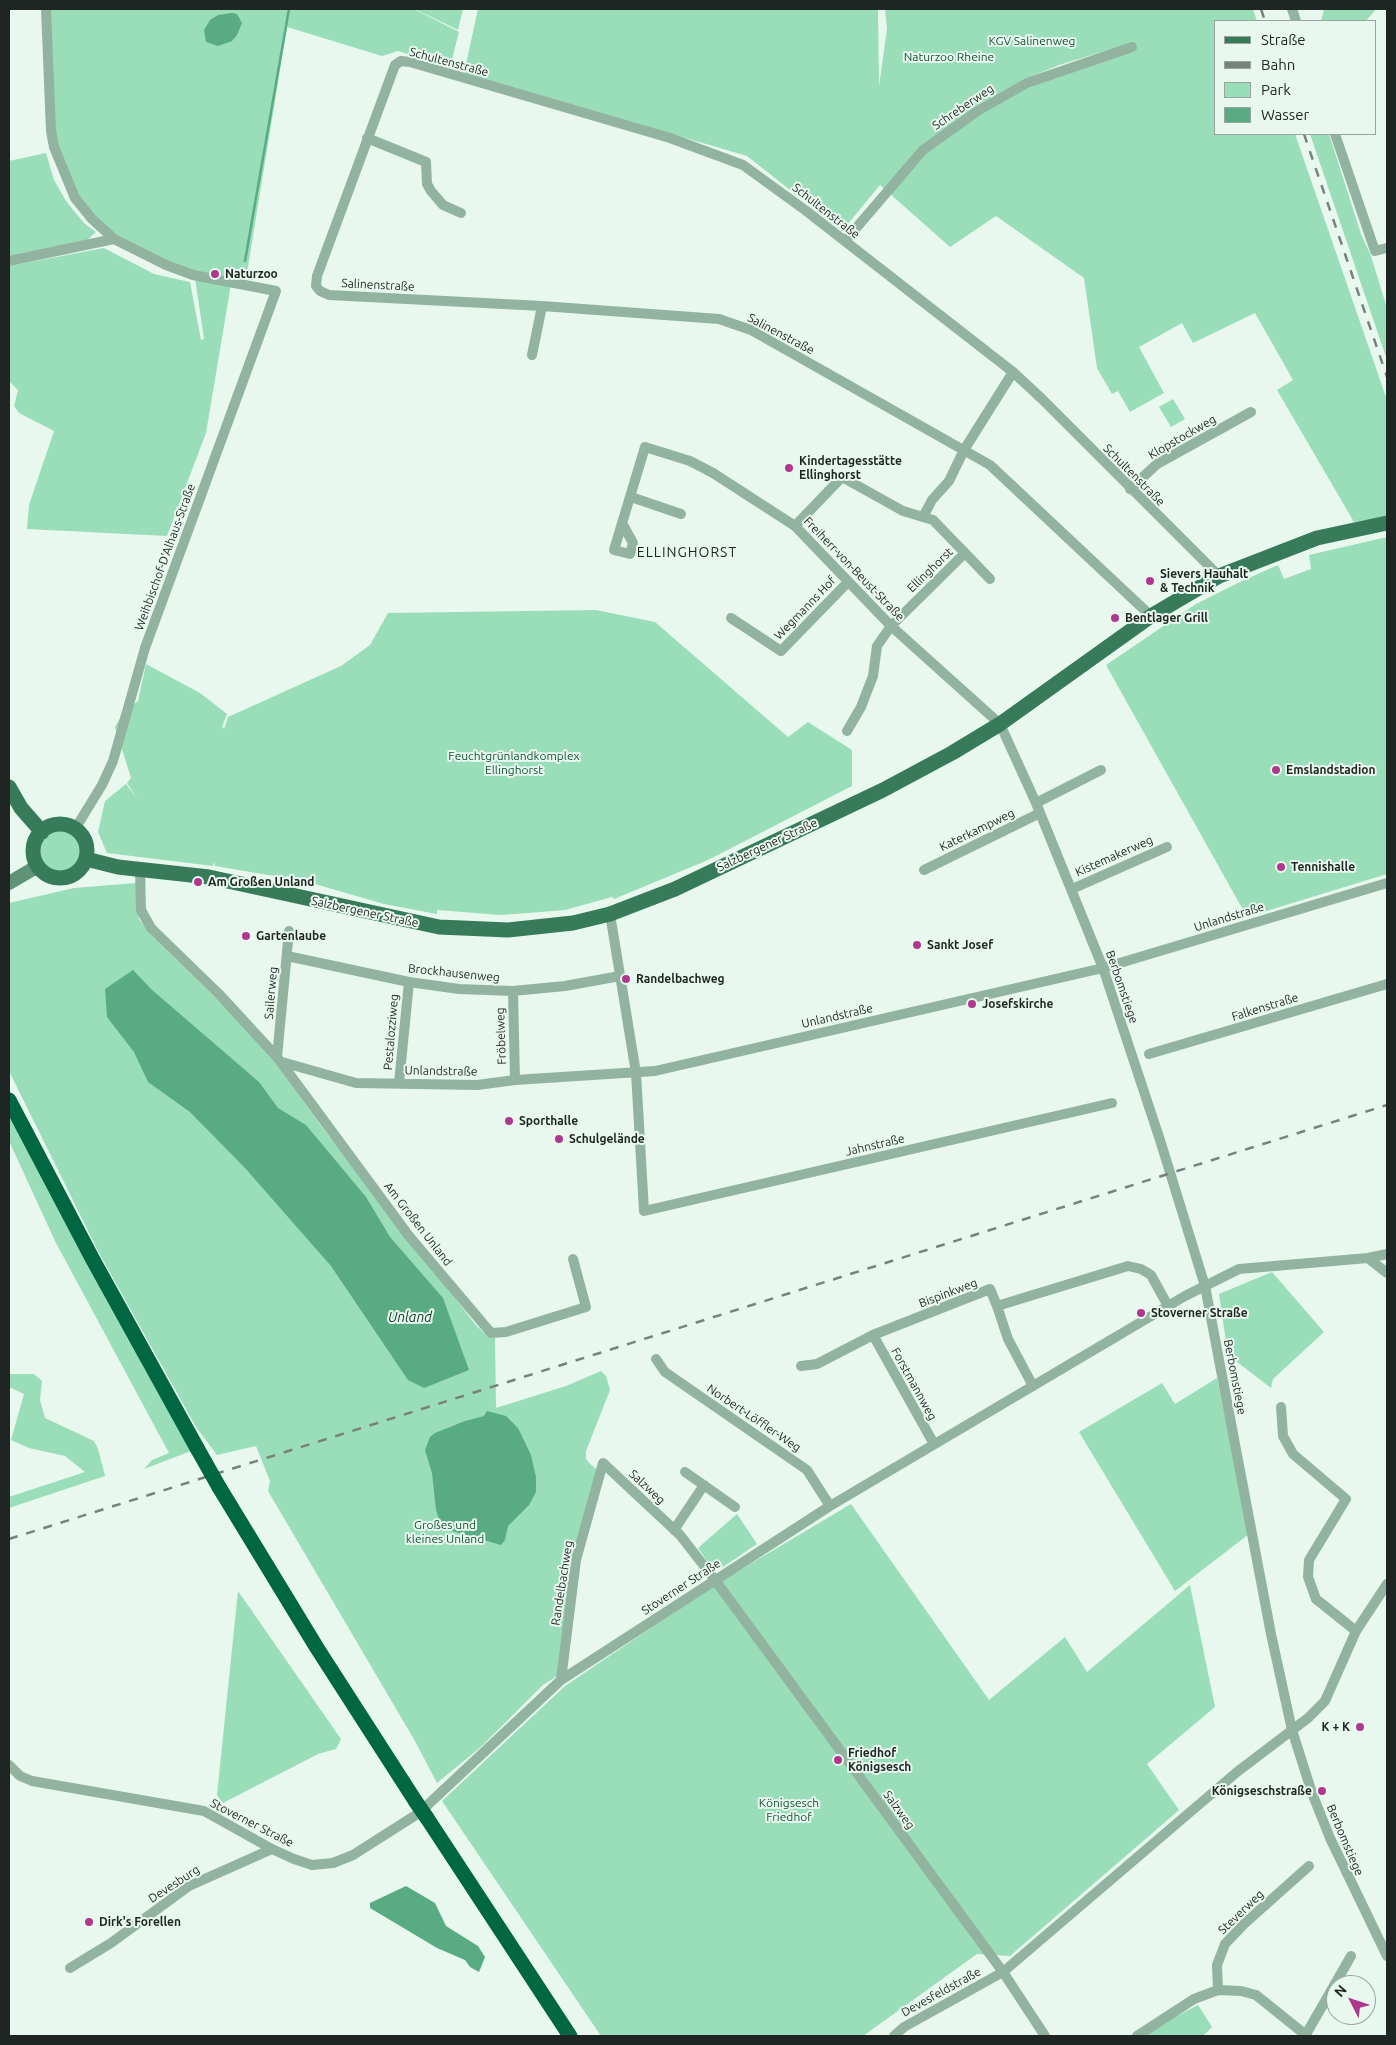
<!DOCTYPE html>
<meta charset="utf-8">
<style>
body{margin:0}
#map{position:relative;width:1396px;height:2045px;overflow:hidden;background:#e8f8ef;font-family:Ubuntu,sans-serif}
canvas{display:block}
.frame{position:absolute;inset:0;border:10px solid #1f2522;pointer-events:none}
.legend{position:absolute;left:1214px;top:20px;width:162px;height:115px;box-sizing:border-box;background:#e8f8ef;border:1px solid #98a49d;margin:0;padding:6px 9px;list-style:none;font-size:15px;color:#1f2522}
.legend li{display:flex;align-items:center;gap:10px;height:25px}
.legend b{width:25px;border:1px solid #98a49d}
.north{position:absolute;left:1326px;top:1975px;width:50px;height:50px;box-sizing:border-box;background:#e8f8ef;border:1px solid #98a49d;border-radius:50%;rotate:311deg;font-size:14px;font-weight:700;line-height:20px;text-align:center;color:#1f2522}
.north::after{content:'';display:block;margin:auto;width:18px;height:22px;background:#af388e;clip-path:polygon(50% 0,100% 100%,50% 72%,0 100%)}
</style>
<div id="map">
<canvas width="1396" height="2045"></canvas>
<div class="frame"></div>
<ul class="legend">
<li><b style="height:6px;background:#387b5b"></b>Straße</li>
<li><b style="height:6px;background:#78827d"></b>Bahn</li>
<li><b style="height:14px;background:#99ddb9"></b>Park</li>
<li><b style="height:14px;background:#59ab83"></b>Wasser</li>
</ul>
<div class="north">N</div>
</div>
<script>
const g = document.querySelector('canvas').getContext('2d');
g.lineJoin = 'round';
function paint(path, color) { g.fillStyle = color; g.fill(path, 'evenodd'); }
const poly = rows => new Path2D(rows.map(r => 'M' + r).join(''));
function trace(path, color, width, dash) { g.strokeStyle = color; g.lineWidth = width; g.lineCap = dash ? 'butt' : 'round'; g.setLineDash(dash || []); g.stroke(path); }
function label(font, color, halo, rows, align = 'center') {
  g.font = font + ' Ubuntu,sans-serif'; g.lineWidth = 4; g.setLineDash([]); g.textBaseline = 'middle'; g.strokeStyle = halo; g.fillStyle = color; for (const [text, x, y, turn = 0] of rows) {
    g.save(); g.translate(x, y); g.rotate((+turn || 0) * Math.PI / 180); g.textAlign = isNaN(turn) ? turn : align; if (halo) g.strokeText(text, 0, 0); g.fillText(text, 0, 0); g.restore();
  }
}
const green = poly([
 [46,9,414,9,459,32,450,67,398,51,382,56,287,27,245,285,193,275,114,239,76,197,51,133],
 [415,9,463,9,458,30],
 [478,9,878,9,879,86,887,29,885,9,1253,9,1257,21,1215,21,1215,134,1295,134,1387,400,1387,517,1354,522,1277,390,1293,380,1255,313,1193,343,1182,323,1139,347,1164,393,1130,412,1118,391,1112,394,1097,368,1084,278,996,216,950,247,880,185,842,231,747,156,464,73],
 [1131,43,1136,49,972,108,1023,80,1059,65],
 [1324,9,1376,9,1366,21,1321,21],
 [1310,134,1329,134,1361,234,1371,256,1387,308,1387,360],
 [46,153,54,180,66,201,84,223,96,232,87,240,9,256,9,161],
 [104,248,154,274,190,282,201,340,204,339,195,278,231,284,206,433,167,536,27,529,29,505,54,431,19,413,14,406,18,390,9,381,9,266],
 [1173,399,1185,419,1171,427,1159,407],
 [1387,537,1387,874,1247,917,1106,665,1196,604,1240,582,1278,565,1284,579,1311,569,1309,555],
 [596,610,655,622,788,737,808,722,852,750,852,786,708,860,614,899,612,897,565,910,529,913,500,915,437,910,437,914,384,904,287,876,286,878,215,866,214,862,213,866,107,853,98,832,105,801,126,784,137,799,127,783,131,778,115,727,123,713,138,701,146,664,200,693,227,714,222,727,224,729,228,717,341,666,370,645,388,613],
 '40 851a21 21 0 1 1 42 0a21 21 0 1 1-42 0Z',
 [136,883,139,919,153,937,250,1031,267,1051,324,1130,475,1324,485,1334,495,1338,496,1408,566,1386,601,1371,606,1376,610,1390,586,1451,586,1459,590,1464,599,1471,591,1494,562,1673,543,1685,482,1746,437,1783,415,1741,268,1491,270,1481,256,1446,217,1455,196,1427,99,1253,9,1071,9,903,74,888],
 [9,1109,191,1451,144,1469,152,1460,169,1453,55,1241,9,1141],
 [1272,1272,1324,1332,1273,1379,1271,1388,1228,1355,1219,1294],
 [9,1374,34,1374,42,1381,40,1400,45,1418,94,1441,98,1449,105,1476,9,1508,9,1497,85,1472,65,1456,29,1448,11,1440,24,1394,9,1387],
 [1217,1378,1249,1534,1175,1591,1079,1432,1162,1383,1175,1404],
 [851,1504,989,1700,1065,1637,1087,1672,1190,1585,1215,1707,1147,1764,1179,1810,1010,1956,977,1954,863,2036,601,2036,442,1801,565,1686,713,1586],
 [737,1514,757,1544,720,1569,716,1569,709,1564,698,1548],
 [238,1591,341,1739,336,1749,318,1754,223,1803,217,1795],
 [1198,2005,1212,2027,1203,2036,1150,2036,1148,2034,1171,2019]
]);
const water = poly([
 [232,13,237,14,242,23,237,35,232,41,218,46,206,42,204,30,210,20,218,15],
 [133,970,151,989,259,1082,278,1108,306,1125,366,1197,390,1237,443,1298,469,1370,424,1388,408,1380,331,1266,245,1168,190,1112,148,1082,134,1052,107,1017,105,989],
 [487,1411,506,1416,518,1428,531,1455,536,1477,536,1492,529,1505,508,1526,505,1540,501,1545,442,1528,436,1510,432,1473,425,1450,430,1437,435,1433,465,1421,484,1416],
 [406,1886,435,1903,446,1926,478,1946,485,1957,479,1972,470,1967,465,1960,437,1948,370,1908,370,1903]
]);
const stream = poly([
 [245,261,289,9]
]);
const street = poly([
 [46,9,51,131,54,147,75,198,92,219,114,239,166,265,193,275,276,291,145,648,113,761,102,785,75,829],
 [1292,9,1296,21],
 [1335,134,1375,251,1387,248],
 [367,138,426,162,427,184,431,191,443,205,461,213],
 [845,241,923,150,979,110,1027,83,1132,47],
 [9,261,114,239],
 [532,355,542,306],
 [1130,489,1157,464,1251,412],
 [631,497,681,514],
 [923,517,932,500,949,481,964,450,1013,372],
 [622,523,633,543,630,554,614,550,645,447,690,461,713,473,795,526,891,626,1000,724,1036,803,1103,968,1160,1140,1205,1286,1271,1634,1292,1730,1312,1793,1330,1838,1387,1956],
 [795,526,842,477,903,511,933,520,965,553,891,626,877,646,873,676,861,707,847,731],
 [965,553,990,579],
 [1151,616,990,465,751,330,719,319,542,306,329,295,320,291,316,286,317,276,395,65,401,61,410,62,670,138,743,165,805,210,1013,372,1042,399,1219,576],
 [731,618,781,651,848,582],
 [1036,803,1101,770],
 [140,869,141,910,151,928,219,994,277,1057,409,1236,491,1333,506,1332,586,1307,573,1259],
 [924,870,1040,813],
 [1072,889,1167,847],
 [610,914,636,1073,644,1211,1112,1103],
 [287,956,409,982,459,989,513,991,565,986,620,976],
 [513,991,515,1080],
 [1149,1054,1387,984],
 [277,1057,289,931],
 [282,1062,356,1083,477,1085,515,1080,655,1071,1103,968,1387,883],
 [399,1083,409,982],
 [1368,1258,1387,1273],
 [997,1306,1008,1339,1033,1386],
 [873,1335,934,1444],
 [656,1359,665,1372,807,1470,830,1506],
 [801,1366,817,1364,873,1335,990,1289,997,1306,1128,1266,1141,1269,1151,1275,1168,1306],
 [1281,1407,1283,1436,1293,1454,1346,1499,1309,1560,1308,1577,1316,1599,1356,1631],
 [685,1472,735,1507],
 [674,1530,704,1485],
 [561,1680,576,1560,603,1463,680,1535,715,1580,1003,1972,1045,2036],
 [9,1765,20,1776,32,1781,204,1811,272,1849,294,1859,312,1865,333,1863,353,1855,419,1813,561,1680,830,1506,1185,1296,1239,1269,1368,1258,1387,1254],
 [70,1968,111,1943,189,1886,272,1849],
 [1218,1990,1217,1965,1225,1944,1244,1924,1309,1866],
 [894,2036,904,2027,1003,1972,1237,1772,1308,1718,1325,1701,1356,1631,1387,1584],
 [1137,2036,1194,1999,1218,1990,1241,1991,1256,1995,1307,2036],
 [1305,2036,1351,1956]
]);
const secondary = poly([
 [9,883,38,866]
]);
const primary = poly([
 [9,787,21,808,42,832],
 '33 851a27 27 0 1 1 54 0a27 27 0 1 1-54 0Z',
 [86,859,118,867,209,877,439,927,508,930,573,923,610,914,675,889,883,790,952,753,1000,724,1151,616,1219,576,1317,538,1387,523]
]);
const highway = poly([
 [9,1100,92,1258,197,1448],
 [219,1487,317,1648,416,1802],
 [427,1818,570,2036]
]);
const rail = poly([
 [1261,9,1265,21],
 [1304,134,1387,377],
 [9,1539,1387,1105]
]);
const highwayBridge = poly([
 [197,1448,219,1487],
 [416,1802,427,1818]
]);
const markers = [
 [215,274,5,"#af388e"],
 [789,468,5,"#af388e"],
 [1150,581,5,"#af388e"],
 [1115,618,5,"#af388e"],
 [1276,770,5,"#af388e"],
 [1281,867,5,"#af388e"],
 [198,882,5,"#af388e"],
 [246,936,5,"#af388e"],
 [917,945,5,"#af388e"],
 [626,979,5,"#af388e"],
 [972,1004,5,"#af388e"],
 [509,1121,5,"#af388e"],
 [559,1139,5,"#af388e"],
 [1141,1313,5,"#af388e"],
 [1360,1727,5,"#af388e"],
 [838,1760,5,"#af388e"],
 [1322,1791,5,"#af388e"],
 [89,1922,5,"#af388e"]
];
const parkNames = [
 ["KGV Salinenweg",1032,41],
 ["Naturzoo Rheine",949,57],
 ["Feuchtgrünlandkomplex",514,756],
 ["Ellinghorst",514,770],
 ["Großes und",445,1525],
 ["kleines Unland",445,1539],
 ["Königsesch",789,1803],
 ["Friedhof",789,1817]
];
const streetNames = [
 ["Schultenstraße",449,62,15],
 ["Schreberweg",963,107,-34],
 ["Schultenstraße",826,211,38],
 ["Salinenstraße",378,285,3],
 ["Salinenstraße",781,334,28],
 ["Klopstockweg",1182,437,-30],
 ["Schultenstraße",1134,475,45],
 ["Weihbischof-D'Alhaus-Straße",165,557,-70],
 ["Freiherr-von-Beust-Straße",854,569,46],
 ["Ellinghorst",930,570,-44],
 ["Wegmanns Hof",805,608,-46],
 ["Katerkampweg",977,830,-26],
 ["Salzbergener Straße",767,845,-25],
 ["Kistemakerweg",1114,856,-24],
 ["Salzbergener Straße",365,912,12],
 ["Unlandstraße",1229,917,-17],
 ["Brockhausenweg",454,973,6],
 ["Berbomstiege",1122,987,71],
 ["Sailerweg",271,993,-85],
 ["Falkenstraße",1265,1007,-17],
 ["Unlandstraße",837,1016,-13],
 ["Pestalozziweg",391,1032,-85],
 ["Fröbelweg",501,1036,-92],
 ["Unlandstraße",441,1071,1],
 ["Jahnstraße",875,1145,-13],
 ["Am Großen Unland",418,1224,52],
 ["Bispinkweg",948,1293,-21],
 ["Berbomstiege",1235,1377,79],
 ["Forstmannweg",914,1384,61],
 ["Norbert-Löffler-Weg",754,1418,34],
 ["Salzweg",647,1487,43],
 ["Randelbachweg",562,1583,-81],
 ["Stoverner Straße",681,1587,-33],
 ["Salzweg",899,1810,54],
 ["Stoverner Straße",252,1823,27],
 ["Berbomstiege",1345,1840,67],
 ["Devesburg",174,1884,-33],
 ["Steverweg",1241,1912,-44],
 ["Devesfeldstraße",941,1992,-29]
];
const poiNames = [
 ["Naturzoo",225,274],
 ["Kindertagesstätte",799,461],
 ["Ellinghorst",799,475],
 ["Sievers Hauhalt",1160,574],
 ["& Technik",1160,588],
 ["Bentlager Grill",1125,618],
 ["Emslandstadion",1286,770],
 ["Tennishalle",1291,867],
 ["Am Großen Unland",208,882],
 ["Gartenlaube",256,936],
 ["Sankt Josef",927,945],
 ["Randelbachweg",636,979],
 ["Josefskirche",982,1004],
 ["Sporthalle",519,1121],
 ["Schulgelände",569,1139],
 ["Stoverner Straße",1151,1313],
 ["K + K",1350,1727,"right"],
 ["Friedhof",848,1753],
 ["Königsesch",848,1767],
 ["Königseschstraße",1312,1791,"right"],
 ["Dirk's Forellen",99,1922]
];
const neighbourhoodNames = [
 ["ELLINGHORST",687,552]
];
const waterNames = [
 ["Unland",410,1317]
];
paint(green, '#99ddb9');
paint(water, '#59ab83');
trace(stream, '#59ab83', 2.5);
trace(street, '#91b3a0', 10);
trace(secondary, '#5f9277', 14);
trace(primary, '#387b5b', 15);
trace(highway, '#016743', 15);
trace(rail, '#78827d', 2.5, [9, 9]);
trace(highwayBridge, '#016743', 15);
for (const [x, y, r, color] of markers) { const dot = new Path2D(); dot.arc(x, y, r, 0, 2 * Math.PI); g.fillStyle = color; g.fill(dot); trace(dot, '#e8f8ef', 2); }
label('12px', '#125237', '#e8f8ef', parkNames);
label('12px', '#1f2522', '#e8f8ef', streetNames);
label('bold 12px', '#1f2522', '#e8f8ef', poiNames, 'left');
g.letterSpacing = '1px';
label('14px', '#1f2522', '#e8f8ef', neighbourhoodNames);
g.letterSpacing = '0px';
label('italic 14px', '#0f3423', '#e8f8ef', waterNames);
</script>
